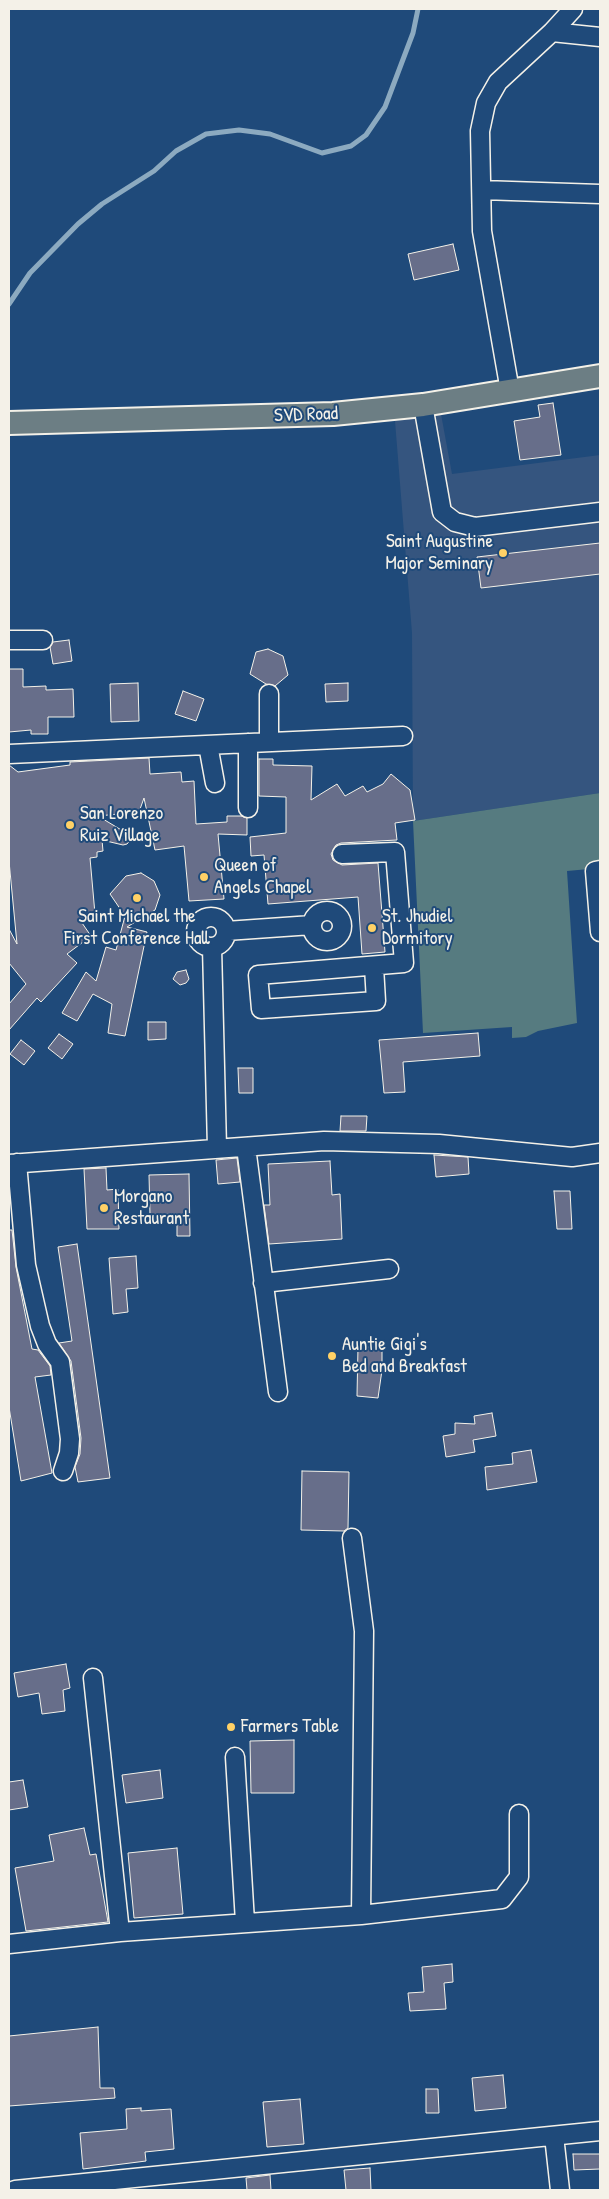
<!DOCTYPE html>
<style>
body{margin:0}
#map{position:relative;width:609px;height:2199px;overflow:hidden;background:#1f4a7a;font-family:"Patrick Hand",sans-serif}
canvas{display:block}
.frame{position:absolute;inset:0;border:10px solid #f4f1e8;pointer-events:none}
</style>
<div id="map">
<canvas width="609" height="2199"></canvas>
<div class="frame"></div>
</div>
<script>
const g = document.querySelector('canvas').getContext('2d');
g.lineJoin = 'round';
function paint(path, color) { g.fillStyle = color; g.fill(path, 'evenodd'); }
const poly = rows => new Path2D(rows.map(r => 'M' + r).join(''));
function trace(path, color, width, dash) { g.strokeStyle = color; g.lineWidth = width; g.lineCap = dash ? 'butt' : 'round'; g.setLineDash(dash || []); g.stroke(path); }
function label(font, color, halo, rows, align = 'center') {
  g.font = font + ' "Patrick Hand",sans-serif'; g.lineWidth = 4; g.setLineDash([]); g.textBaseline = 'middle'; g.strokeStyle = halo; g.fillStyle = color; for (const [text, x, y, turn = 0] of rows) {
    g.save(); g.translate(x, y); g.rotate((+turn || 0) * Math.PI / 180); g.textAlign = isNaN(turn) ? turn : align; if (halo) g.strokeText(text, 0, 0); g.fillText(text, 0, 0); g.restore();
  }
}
const built = poly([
 [441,414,452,474,600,455,600,793,413,821,412,633,395,421]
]);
const green = poly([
 [600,793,600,868,567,871,577,1023,538,1031,526,1037,512,1038,512,1027,423,1033,413,821]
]);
const stream = poly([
 [9,304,30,273,78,224,102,204,154,171,176,151,206,134,239,130,270,134,322,153,351,146,366,135,385,107,413,33,418,9]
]);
const building = poly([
 [453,244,459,270,414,280,408,254,453,244],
 [553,403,561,455,520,460,514,421,540,417,538,405,553,403],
 [600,543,600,574,481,588,477,557,600,543],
 [69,640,72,661,53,664,50,647,53,642,69,640],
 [268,649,283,656,288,675,275,686,266,684,250,674,256,652,268,649],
 [9,669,23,669,23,687,46,686,46,690,73,689,74,717,48,717,48,734,31,734,31,730,9,732,9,669],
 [138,683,139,721,111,722,110,684,138,683],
 [348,683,348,701,326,702,325,684,348,683],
 [183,691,204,699,196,721,175,714,183,691],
 [149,758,150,774,181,772,182,782,194,781,196,824,227,822,227,816,241,816,247,818,247,835,218,834,224,899,189,901,184,846,155,850,144,798,139,812,98,816,133,837,127,844,123,845,102,840,103,851,97,852,97,857,90,858,95,914,82,923,91,936,67,954,77,963,41,1002,37,998,9,1030,9,1004,26,984,9,963,9,929,17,944,9,861,9,765,18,772,70,765,70,762,149,758],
 [259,759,273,759,273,765,312,766,311,800,337,784,345,796,363,786,367,792,383,784,391,774,410,790,415,820,395,823,397,840,341,843,336,845,331,854,333,860,342,865,378,863,385,952,362,954,358,897,268,904,264,855,251,856,250,837,286,833,286,797,259,796,259,759],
 [141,873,154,881,160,895,155,910,127,927,147,932,125,1036,108,1033,112,1004,93,994,77,1021,62,1013,86,972,96,981,106,947,116,950,125,916,110,894,126,876,141,873],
 [186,970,189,979,186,983,180,985,173,979,177,972,186,970],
 [148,1022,166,1022,166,1039,148,1040,148,1022],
 [478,1033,480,1056,403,1062,405,1092,384,1093,379,1040,478,1033],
 [59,1034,73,1044,62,1059,48,1048,59,1034],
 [21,1040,35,1051,24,1065,10,1054,21,1040],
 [238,1068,253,1068,253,1093,239,1093,238,1068],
 [341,1116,367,1116,366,1131,340,1131,341,1116],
 [434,1155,468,1157,469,1174,436,1177,434,1155],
 [237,1158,240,1182,218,1184,216,1160,237,1158],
 [330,1161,332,1195,340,1194,342,1239,269,1244,264,1205,270,1205,268,1164,330,1161],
 [106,1168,107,1190,118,1189,119,1229,87,1229,84,1169,106,1168],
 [189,1174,190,1236,177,1236,177,1214,150,1215,149,1175,189,1174],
 [554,1191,570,1191,572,1229,557,1229,554,1191],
 [9,1230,12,1230,16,1267,32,1349,38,1350,50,1366,51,1375,35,1377,52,1473,21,1481,9,1407,9,1230],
 [77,1244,110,1478,78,1482,75,1467,80,1454,81,1438,71,1361,59,1343,72,1341,58,1247,77,1244],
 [136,1256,138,1288,126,1289,128,1312,113,1314,109,1258,136,1256],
 [358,1347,382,1347,382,1370,378,1398,357,1396,358,1347],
 [492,1413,496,1436,473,1440,475,1452,446,1457,443,1436,455,1434,455,1423,475,1424,474,1416,492,1413],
 [531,1450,537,1482,487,1490,485,1467,513,1464,512,1453,531,1450],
 [302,1471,349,1472,348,1528,344,1531,301,1530,302,1471],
 [66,1664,70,1688,63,1690,65,1711,42,1714,39,1693,18,1697,14,1673,66,1664],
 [294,1740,294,1793,251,1793,250,1741,294,1740],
 [160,1770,163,1798,126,1803,122,1775,160,1770],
 [23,1780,28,1807,9,1810,9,1782,23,1780],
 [84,1828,90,1855,96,1854,108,1922,26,1931,15,1868,54,1861,49,1835,84,1828],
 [177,1848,183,1914,134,1918,128,1853,177,1848],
 [452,1964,453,1982,444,1983,446,2009,410,2011,408,1993,424,1992,422,1967,452,1964],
 [98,2027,100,2088,114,2088,115,2098,9,2106,9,2036,98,2027],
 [503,2075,506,2108,475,2111,472,2078,503,2075],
 [426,2089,438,2089,439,2113,426,2113,426,2089],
 [300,2099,304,2144,267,2147,263,2102,300,2099],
 [141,2108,141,2111,171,2109,174,2149,145,2152,146,2161,83,2169,80,2133,127,2129,126,2109,141,2108],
 [573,2154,600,2154,600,2169,574,2170,573,2154],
 [370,2168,371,2190,346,2190,344,2170,370,2168],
 [270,2175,271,2190,247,2190,246,2178,270,2175]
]);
const minor = poly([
 [552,32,600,37],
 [482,190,600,194],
 [510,391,482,231,480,131,486,103,498,82,552,32,573,9],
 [423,405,442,512,455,522,475,527,600,512],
 [9,640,43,640],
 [269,694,269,742],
 [208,745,215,783],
 [9,754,403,736],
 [248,808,248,743],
 [342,854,395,852,404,963,258,975,261,1009,376,1001,374,967],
 [600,870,595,871,600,932],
 '312 926a15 15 0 1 1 30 0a15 15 0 1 1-30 0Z',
 '196 932a15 15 0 1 1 30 0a15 15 0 1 1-30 0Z',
 [226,931,312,925],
 [212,947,217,1148],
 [246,1147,278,1392],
 [17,1163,26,1265,40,1326,47,1344,60,1362,70,1439,69,1453,63,1471],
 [9,1164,324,1141,439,1144,572,1157,600,1153],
 [263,1283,389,1269],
 [352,1538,364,1631,361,1915],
 [93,1678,120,1932],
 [235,1757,245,1922],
 [9,1944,120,1932,361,1915,502,1899,519,1877,519,1814],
 [554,2136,560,2190],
 [15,2190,600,2131]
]);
const major = poly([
 [9,423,333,414,423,405,600,376]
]);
const markers = [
 [503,553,5,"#ffd166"],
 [70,825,5,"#ffd166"],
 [204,877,5,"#ffd166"],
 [137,898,5,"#ffd166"],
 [372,928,5,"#ffd166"],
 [104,1208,5,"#ffd166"],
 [332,1356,5,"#ffd166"],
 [231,1727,5,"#ffd166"]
];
const streetNames = [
 ["SVD Road",306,415,-2]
];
const poiNames = [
 ["Saint Augustine",493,542,"right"],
 ["Major Seminary",493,564,"right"],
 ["San Lorenzo",80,814],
 ["Ruiz Village",80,836],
 ["Queen of",214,866],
 ["Angels Chapel",214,888],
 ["Saint Michael the",137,917,"center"],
 ["First Conference Hall",137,939,"center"],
 ["St. Jhudiel",382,917],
 ["Dormitory",382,939],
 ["Morgano",114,1197],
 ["Restaurant",114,1219],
 ["Auntie Gigi's",342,1345],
 ["Bed and Breakfast",342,1367],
 ["Farmers Table",241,1727]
];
paint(built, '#35557f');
paint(green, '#567b80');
trace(stream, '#8caac0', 5);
paint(building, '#676e8a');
trace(building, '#f4f1e8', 1);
trace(minor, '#f4f1e8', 21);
trace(major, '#f4f1e8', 26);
trace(minor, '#1f4a7a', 18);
trace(major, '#6c7e84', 22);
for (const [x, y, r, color] of markers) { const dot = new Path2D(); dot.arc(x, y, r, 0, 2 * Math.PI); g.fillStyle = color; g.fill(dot); trace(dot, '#1f4a7a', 2); }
label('19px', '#f4f1e8', '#1f4a7a', streetNames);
label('19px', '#f4f1e8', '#1f4a7a', poiNames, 'left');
</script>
